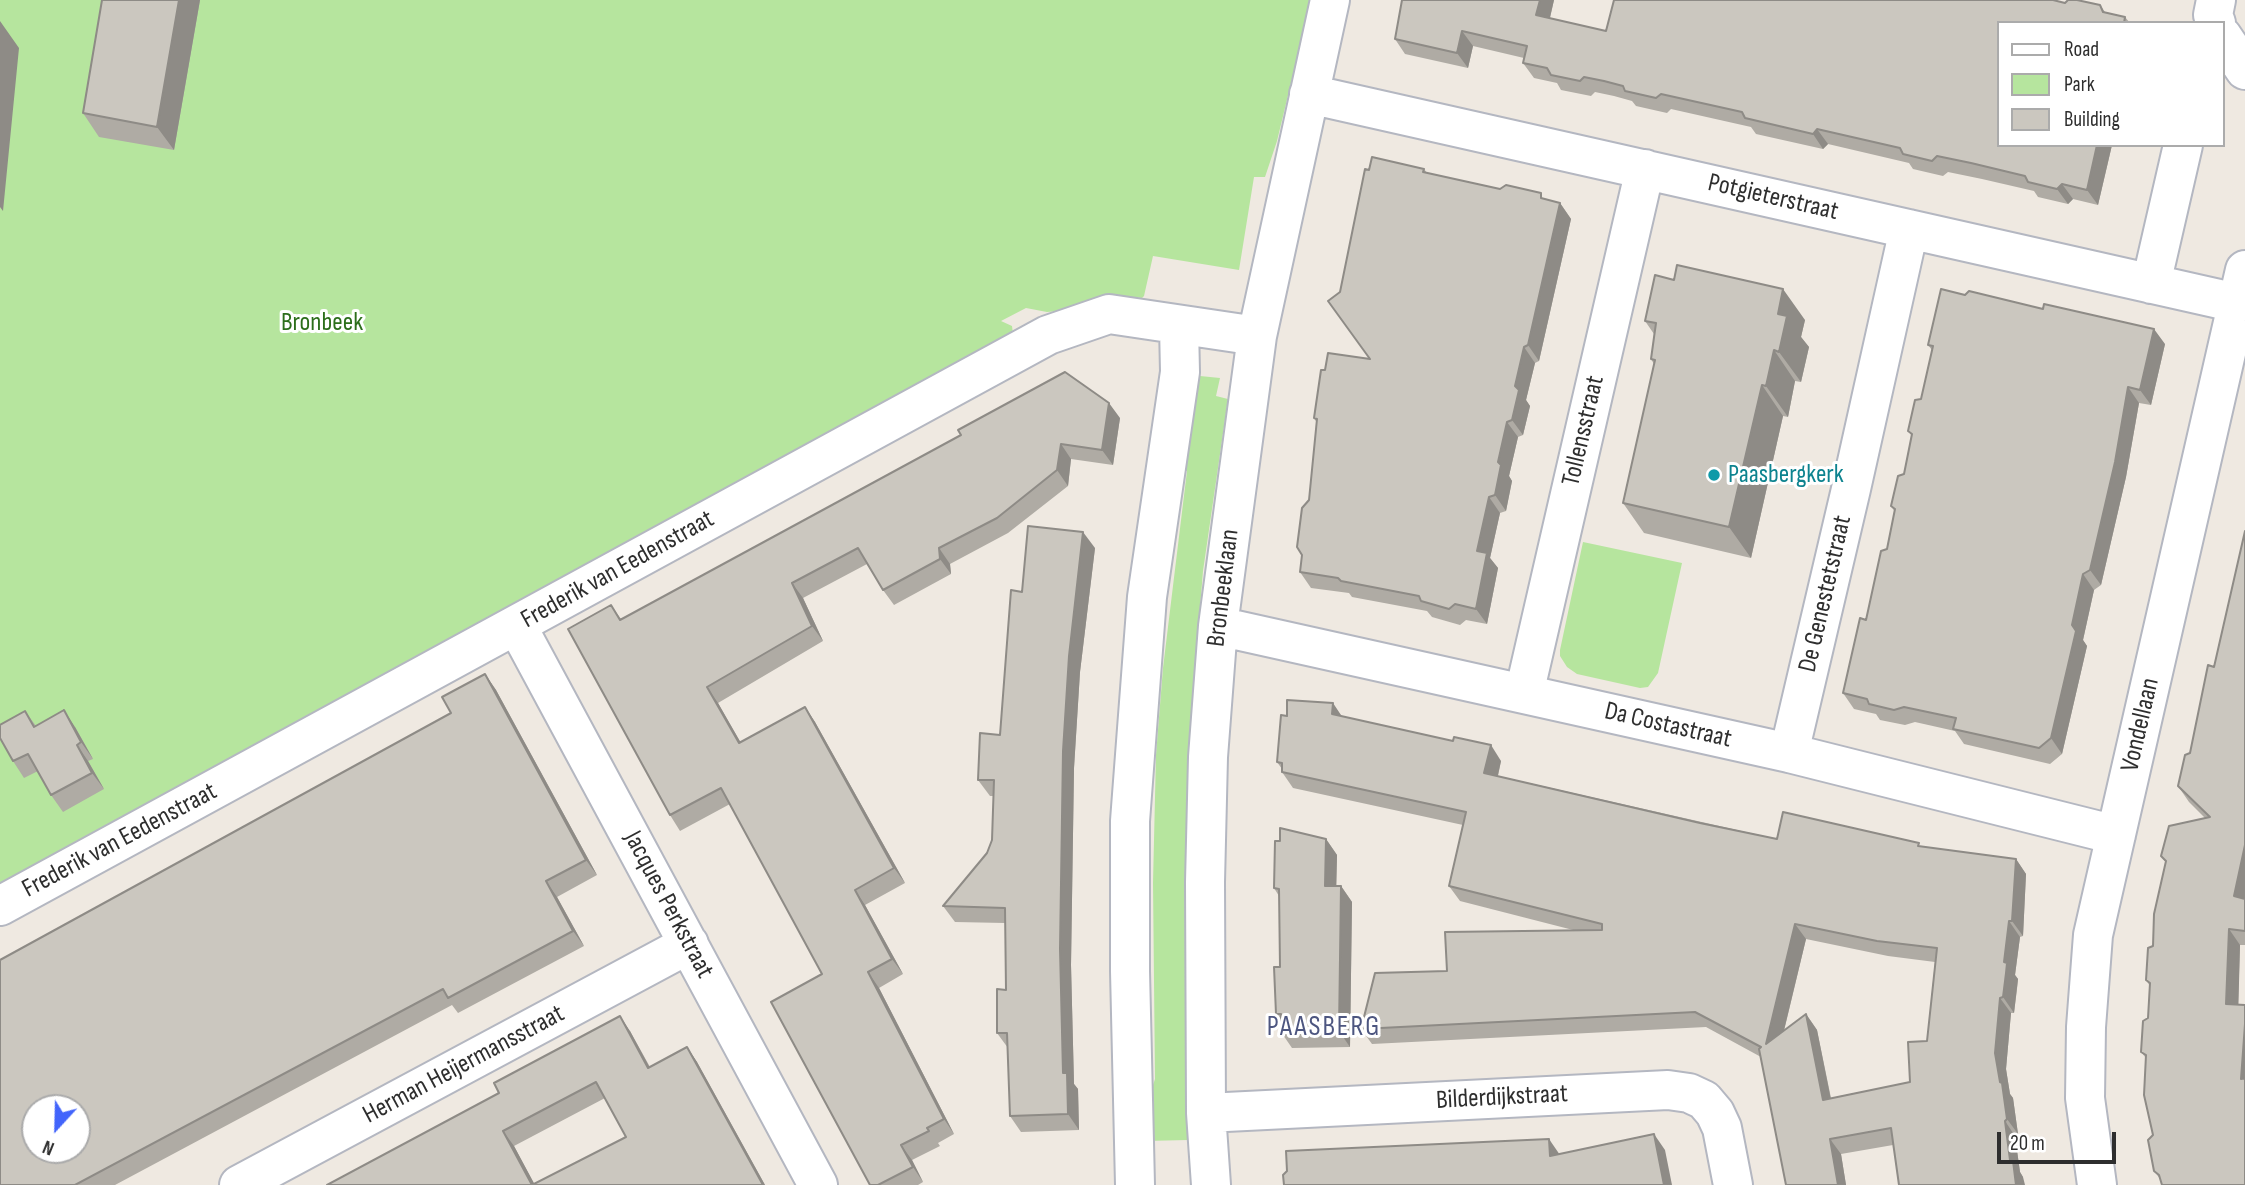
<!DOCTYPE html>
<style>
body{margin:0}
#map{position:relative;width:2245px;height:1185px;overflow:hidden;background:#efe9e1;font-family:"Sofia Sans Condensed",sans-serif}
canvas{display:block}
.legend{position:absolute;left:1997px;top:21px;width:228px;height:126px;box-sizing:border-box;background:#fff;border:2px solid #ababab;margin:0;padding:9px 12px;list-style:none;font-size:21px;color:#2e2e2e}
.legend li{display:flex;align-items:center;gap:14px;height:35px}
.legend b{width:35px;border:2px solid #ababab}
.north{position:absolute;left:21px;top:1094px;width:70px;height:70px;box-sizing:border-box;background:#fff;border:2px solid #ababab;border-radius:50%;rotate:202deg;font-size:19px;font-weight:700;line-height:28px;text-align:center;color:#2e2e2e}
.north::after{content:'';display:block;margin:auto;width:24px;height:32px;background:#4264fb;clip-path:polygon(50% 0,100% 100%,50% 72%,0 100%)}
.scale{position:absolute;left:1997px;top:1132px;width:119px;height:32px;box-sizing:border-box;border:4px solid #2e2e2e;border-top:0;padding-left:9px;font-size:21px;line-height:24px;white-space:nowrap;color:#2e2e2e;-webkit-text-stroke:5px #fff;paint-order:stroke}
</style>
<div id="map">
<canvas width="2245" height="1185"></canvas>
<ul class="legend">
<li><b style="height:9px;background:#fff"></b>Road</li>
<li><b style="height:19px;background:#b6e59e"></b>Park</li>
<li><b style="height:19px;background:#cbc7bf"></b>Building</li>
</ul>
<div class="north">N</div>
<div class="scale">20 m</div>
</div>
<script>
const g = document.querySelector('canvas').getContext('2d');
g.lineJoin = 'round';
function paint(path, color) { g.fillStyle = color; g.fill(path, 'evenodd'); }
const poly = rows => new Path2D(rows.map(r => 'M' + r).join(''));
function trace(path, color, width, dash) { g.strokeStyle = color; g.lineWidth = width; g.lineCap = dash ? 'butt' : 'round'; g.setLineDash(dash || []); g.stroke(path); }
function label(font, color, halo, rows, align = 'center') {
  g.font = font + ' "Sofia Sans Condensed",sans-serif'; g.lineWidth = 6; g.setLineDash([]); g.textBaseline = 'middle'; g.strokeStyle = halo; g.fillStyle = color; for (const [text, x, y, turn = 0] of rows) {
    g.save(); g.translate(x, y); g.rotate((+turn || 0) * Math.PI / 180); g.textAlign = isNaN(turn) ? turn : align; if (halo) g.strokeText(text, 0, 0); g.fillText(text, 0, 0); g.restore();
  }
}
const green = poly([
 [0,0,1311,0,1277,141,1265,177,1254,177,1239,270,1153,256,1144,296,1142,298,1120,296,1060,311,1047,312,1026,308,1001,321,1012,326,1013,334,0,891],
 [1190,375,1220,378,1216,396,1228,399,1203,571,1188,757,1185,997,1188,1140,1145,1141,1143,1084,1153,1085,1155,1079,1153,883,1156,755,1163,668,1187,471,1174,469],
 [1583,542,1682,563,1658,673,1648,687,1640,688,1577,674,1567,667,1560,656,1560,650]
]);
const minor = poly([
 [2216,0,2213,15,2216,23],
 [2222,36,2245,70],
 [1309,94,2237,303],
 [2151,284,2183,145],
 [517,626,818,1185],
 [1218,626,1789,753,2116,835],
 [1524,694,1645,169],
 [1789,753,1851,489,1909,229],
 [0,906,1048,335,1109,314,1257,336],
 [1206,1113,1668,1090,1689,1093,1704,1100,1715,1113,1722,1128,1733,1185],
 [239,1185,689,944],
 [1135,1185,1130,971,1130,821,1147,597,1180,372,1179,326],
 [1211,1185,1206,1113,1205,882,1208,757,1218,626,1257,336,1330,0],
 [2097,1185,2085,1098,2086,1027,2093,935,2245,270]
]);
const wall = poly([
 [102,0,200,0,174,150,99,137,83,113],
 [1402,0,1554,0,1550,18,1606,31,2065,3,2100,5,2105,12,2125,17,2130,23,1998,23,1998,145,2112,145,2098,205,2073,199,2068,204,2038,197,2034,191,1982,179,1948,172,1943,176,1913,169,1909,163,1828,144,1823,149,1756,134,1751,127,1671,109,1667,113,1636,106,1632,101,1614,96,1595,92,1591,96,1561,90,1557,83,1534,78,1523,63,1524,58,1473,46,1468,68,1405,54,1395,39],
 [1424,169,1427,173,1560,203,1571,219,1539,361,1535,363,1526,400,1530,406,1523,435,1518,437,1509,476,1512,481,1506,511,1500,513,1490,558,1498,568,1487,624,1466,620,1460,625,1432,617,1427,611,1352,597,1349,593,1311,588,1300,572,1309,500,1317,423,1314,418,1325,370,1370,359,1340,292],
 [1674,280,1805,320,1801,337,1809,347,1801,382,1795,381,1788,417,1783,416,1751,558,1644,533,1623,503,1654,364,1651,359,1654,334,1645,321],
 [2165,344,2151,405,2139,403,2126,477,2101,585,2094,590,2083,640,2087,646,2062,754,2050,764,1964,744,1955,731,1915,722,1905,725,1880,720,1876,714,1854,709,1843,693,1887,549,1895,512,1891,506,1904,474,1912,436,1908,431,1921,399,1932,350,1928,345],
 [1120,418,1113,465,1071,459,1068,486,1008,533,950,564,951,574,894,605,883,590,867,564,803,598,823,641,718,703,741,743,805,707,815,722,905,883,865,905,903,974,879,988,954,1134,938,1143,940,1146,912,1160,923,1182,918,1185,870,1185,822,974,730,804,680,831,670,815,611,605,621,619],
 [2245,531,2245,945,2240,945,2238,1005,2161,1180,2154,1171,2153,1135,2146,1058,2141,1052,2148,1018,2150,986,2146,980,2153,946,2166,863,2161,856,2205,818,2189,802,2178,786,2190,753,2214,667],
 [1095,548,1080,672,1074,768,1071,965,1074,1084,1078,1089,1079,1130,1021,1132,1010,1116,1008,1048,997,1033,1006,990,1005,923,955,922,943,906,987,853,992,840,994,796,990,796,978,780,1000,735,1022,592],
 [485,674,496,690,597,875,557,897,584,946,458,1013,452,1005,115,1185,0,1185,451,713],
 [25,711,36,726,75,727,93,759,88,761,104,789,63,812,51,795,38,771,24,778,13,761],
 [1287,716,1342,716,1501,761,1498,776,1777,839,1921,847,2016,859,2026,874,2023,936,2020,937,2015,975,2018,979,2017,989,2014,1013,2011,1013,2006,1069,2010,1094,2013,1098,2018,1134,2015,1136,2020,1172,2023,1177,1893,1145,1841,1154,1846,1185,1786,1185,1761,1057,1706,1027,1372,1044,1361,1029,1447,971,1577,931,1460,901,1449,886,1463,825,1293,788,1282,772,1282,769,1277,762],
 [1806,939,1888,956,1935,962,1927,1041,1910,1082,1831,1098,1817,1030,1806,1014,1784,1031],
 [1326,839,1337,855,1336,886,1341,886,1352,902,1350,1047,1292,1048,1281,1032,1281,1020,1276,1014,1280,967,1279,896,1274,888],
 [630,1031,650,1067,687,1047,697,1062,765,1185,327,1185],
 [605,1098,626,1137,534,1184,514,1146]
]);
const shadedWall = poly([
 [179,0,200,0,174,150,157,127],
 [1540,0,1554,0,1547,30,1536,15],
 [0,21,19,48,3,211,0,207],
 [1462,31,1473,46,1468,68,1457,53],
 [1817,129,1828,144,1823,149,1813,134],
 [2097,145,2112,145,2098,205,2087,190],
 [2062,184,2073,199,2068,204,2057,189],
 [1560,203,1571,219,1539,361,1528,345],
 [1783,289,1805,320,1801,337,1809,347,1801,382,1779,352,1778,314],
 [2154,329,2165,344,2151,405,2140,390],
 [1524,347,1535,363,1526,400,1530,406,1523,435,1512,420,1515,386],
 [1774,350,1795,381,1788,417,1766,386],
 [1762,385,1783,416,1751,558,1729,527],
 [2128,387,2139,403,2126,477,2101,585,2090,570],
 [1109,403,1120,418,1113,465,1102,450],
 [1507,422,1518,437,1509,476,1512,481,1506,511,1495,495,1498,462],
 [1061,444,1071,459,1068,486,1057,470],
 [1489,497,1500,513,1490,558,1498,568,1487,624,1476,609,1477,551],
 [1083,532,1095,548,1080,672,1074,768,1071,965,1074,1084,1078,1089,1079,1130,1068,1114,1063,1073,1060,949,1063,751,1069,656],
 [939,548,950,564,951,574,940,559],
 [2083,574,2094,590,2083,640,2087,646,2062,754,2051,738,2072,625],
 [792,583,803,598,823,641,812,626],
 [485,674,496,690,597,875,586,860],
 [707,687,718,703,750,759,739,743],
 [1333,703,1343,718,1332,714],
 [805,707,815,722,905,883,894,868],
 [64,710,75,727,93,759,81,742],
 [77,745,88,761,104,789,92,773],
 [1491,745,1501,761,1495,788,1484,773],
 [1326,839,1337,855,1336,902,1325,886],
 [2245,845,2245,911,2234,896],
 [2016,859,2026,874,2023,936,2012,921],
 [546,881,557,897,584,946,573,931],
 [1341,886,1352,902,1350,1047,1339,1031],
 [855,890,865,905,903,974,892,959],
 [2009,921,2020,937,2015,975,2018,979,2014,1013,2003,997,2004,962],
 [1795,924,1806,939,1777,1059,1766,1044],
 [2229,929,2240,945,2238,1020,2226,1004],
 [868,972,879,988,954,1134,944,1119],
 [2000,998,2011,1013,2006,1069,2010,1094,2013,1098,2018,1134,2007,1119,1995,1053],
 [1806,1014,1817,1030,1834,1115,1823,1100],
 [620,1016,630,1031,658,1083,648,1068],
 [2245,1024,2245,1085,2241,1079],
 [687,1047,697,1062,765,1185,763,1185],
 [2005,1121,2015,1136,2020,1172,2023,1177,2025,1185,2016,1185,2010,1160],
 [503,1131,514,1146,535,1185,532,1185],
 [1654,1134,1665,1150,1672,1185,1664,1185],
 [1549,1139,1560,1155,1550,1156],
 [1830,1139,1841,1154,1846,1185,1838,1185],
 [901,1145,912,1160,923,1182,913,1167]
]);
const building = poly([
 [102,0,179,0,157,127,83,113,102,0],
 [1402,0,1540,0,1536,15,1606,31,1614,0,2053,0,2065,3,2068,0,2077,0,2100,5,2103,12,2125,17,2124,23,1998,23,1998,145,2097,145,2087,190,2062,184,2057,189,2028,182,2025,176,1971,163,1937,156,1932,161,1903,154,1900,148,1817,129,1813,134,1745,118,1742,112,1661,94,1656,98,1625,91,1623,86,1604,81,1584,77,1580,81,1551,75,1547,68,1523,63,1527,46,1462,31,1457,53,1395,39,1402,0],
 [1372,157,1424,169,1423,172,1500,189,1506,185,1541,193,1541,198,1560,203,1528,345,1524,347,1515,386,1519,390,1512,420,1507,422,1498,462,1501,465,1495,495,1489,497,1477,551,1487,553,1476,609,1455,604,1449,609,1421,601,1419,596,1341,581,1338,578,1300,572,1302,555,1297,547,1302,508,1309,500,1317,419,1314,418,1321,370,1325,370,1328,353,1370,359,1328,301,1340,292,1365,169,1369,170,1372,157],
 [1677,265,1783,289,1778,314,1787,316,1779,352,1774,350,1766,386,1762,385,1729,527,1623,503,1655,360,1651,359,1656,323,1645,321,1655,275,1674,280,1677,265],
 [1941,289,1965,295,1969,291,2043,309,2044,304,2154,329,2140,390,2128,387,2115,462,2090,570,2083,574,2072,625,2076,631,2051,738,2039,748,1953,729,1956,718,1904,707,1894,710,1869,704,1867,699,1843,693,1860,618,1866,620,1881,551,1887,549,1895,509,1891,506,1898,476,1904,474,1912,434,1908,431,1915,400,1921,399,1933,346,1928,345,1941,289],
 [1065,372,1109,403,1102,450,1061,444,1057,470,997,518,939,548,940,559,883,590,858,548,792,583,812,626,707,687,739,743,805,707,894,868,855,890,892,959,868,972,944,1119,927,1128,929,1131,901,1145,913,1167,878,1185,870,1185,771,1002,822,974,721,788,670,815,568,629,611,605,620,620,961,435,958,430,1065,372],
 [1028,526,1083,532,1069,656,1063,751,1060,949,1063,1073,1067,1073,1068,1114,1010,1116,1007,1033,997,1033,997,989,1006,990,1005,908,943,906,987,853,992,840,994,780,978,780,980,733,1000,735,1011,590,1022,592,1028,526],
 [2245,531,2245,845,2234,896,2245,899,2245,931,2229,929,2226,1004,2245,1005,2245,1024,2241,1079,2245,1078,2245,1185,2162,1185,2159,1175,2154,1171,2148,1140,2153,1135,2144,1095,2146,1055,2141,1052,2143,1021,2148,1018,2150,983,2146,980,2148,948,2153,946,2154,914,2166,861,2161,856,2169,826,2210,817,2178,786,2185,755,2190,753,2208,665,2214,667,2245,531],
 [485,674,586,860,546,881,573,931,448,998,443,989,75,1185,0,1185,0,960,451,713,442,697,485,674],
 [35,1108,77,1108,77,1150,35,1150,35,1108],
 [1287,700,1333,703,1332,714,1453,741,1454,737,1491,745,1484,773,1700,823,1777,839,1783,812,1919,843,1918,846,2016,859,2012,921,2009,921,2004,962,2007,963,2006,973,2003,997,2000,998,1995,1053,2000,1082,2002,1083,2007,1119,2005,1121,2010,1160,2013,1161,2016,1185,1899,1185,1891,1128,1830,1139,1838,1185,1786,1185,1759,1049,1761,1047,1695,1012,1361,1029,1375,973,1447,971,1445,932,1602,930,1602,924,1449,886,1466,812,1282,772,1282,763,1277,762,1281,715,1287,716,1287,700],
 [1795,924,1877,941,1937,948,1927,1041,1908,1042,1910,1082,1823,1100,1806,1014,1766,1044,1795,924],
 [64,710,81,742,77,745,92,773,51,795,28,754,13,761,0,738,0,725,25,711,34,727,64,710],
 [1280,828,1326,839,1325,886,1341,886,1339,1031,1281,1032,1281,1014,1276,1014,1274,967,1280,967,1279,889,1274,888,1275,841,1280,841,1280,828],
 [620,1016,648,1068,687,1047,763,1185,327,1185,499,1093,494,1083,620,1016],
 [596,1082,626,1137,532,1185,503,1131,596,1082],
 [1654,1134,1664,1185,1284,1185,1283,1175,1287,1171,1286,1151,1549,1139,1550,1156,1654,1134]
]);
const markers = [
 [1714,475,7,"#0f9aa8"]
];
const streetNames = [
 ["Potgieterstraat",1773,198,13],
 ["Tollensstraat",1584,431,-77],
 ["Frederik van Eedenstraat",618,570,-29],
 ["Bronbeeklaan",1224,588,-83],
 ["De Genestetstraat",1826,594,-77],
 ["Vondellaan",2141,725,-77],
 ["Da Costastraat",1668,726,13],
 ["Frederik van Eedenstraat",120,841,-28],
 ["Jacques Perkstraat",668,905,62],
 ["Herman Heijermansstraat",464,1065,-28],
 ["Bilderdijkstraat",1502,1098,-3]
];
const parkNames = [
 ["Bronbeek",322,323]
];
const cultureNames = [
 ["Paasbergkerk",1728,475]
];
const neighbourhoodNames = [
 ["PAASBERG",1324,1028]
];
paint(green, '#b6e59e');
trace(minor, '#b4b7c1', 42);
trace(minor, '#fff', 38);
paint(wall, '#afaba4');
paint(shadedWall, '#8e8b86');
paint(building, '#cbc7bf');
trace(building, '#8e8b86', 2);
for (const [x, y, r, color] of markers) { const dot = new Path2D(); dot.arc(x, y, r, 0, 2 * Math.PI); g.fillStyle = color; g.fill(dot); trace(dot, '#fff', 2.5); }
label('26px', '#2e2e2e', '#fff', streetNames);
label('26px', '#2c6e1b', '#fff', parkNames);
label('26px', '#0d838f', '#fff', cultureNames, 'left');
g.letterSpacing = '2px';
label('28px', '#4d5680', '#fff', neighbourhoodNames);
g.letterSpacing = '0px';
</script>
